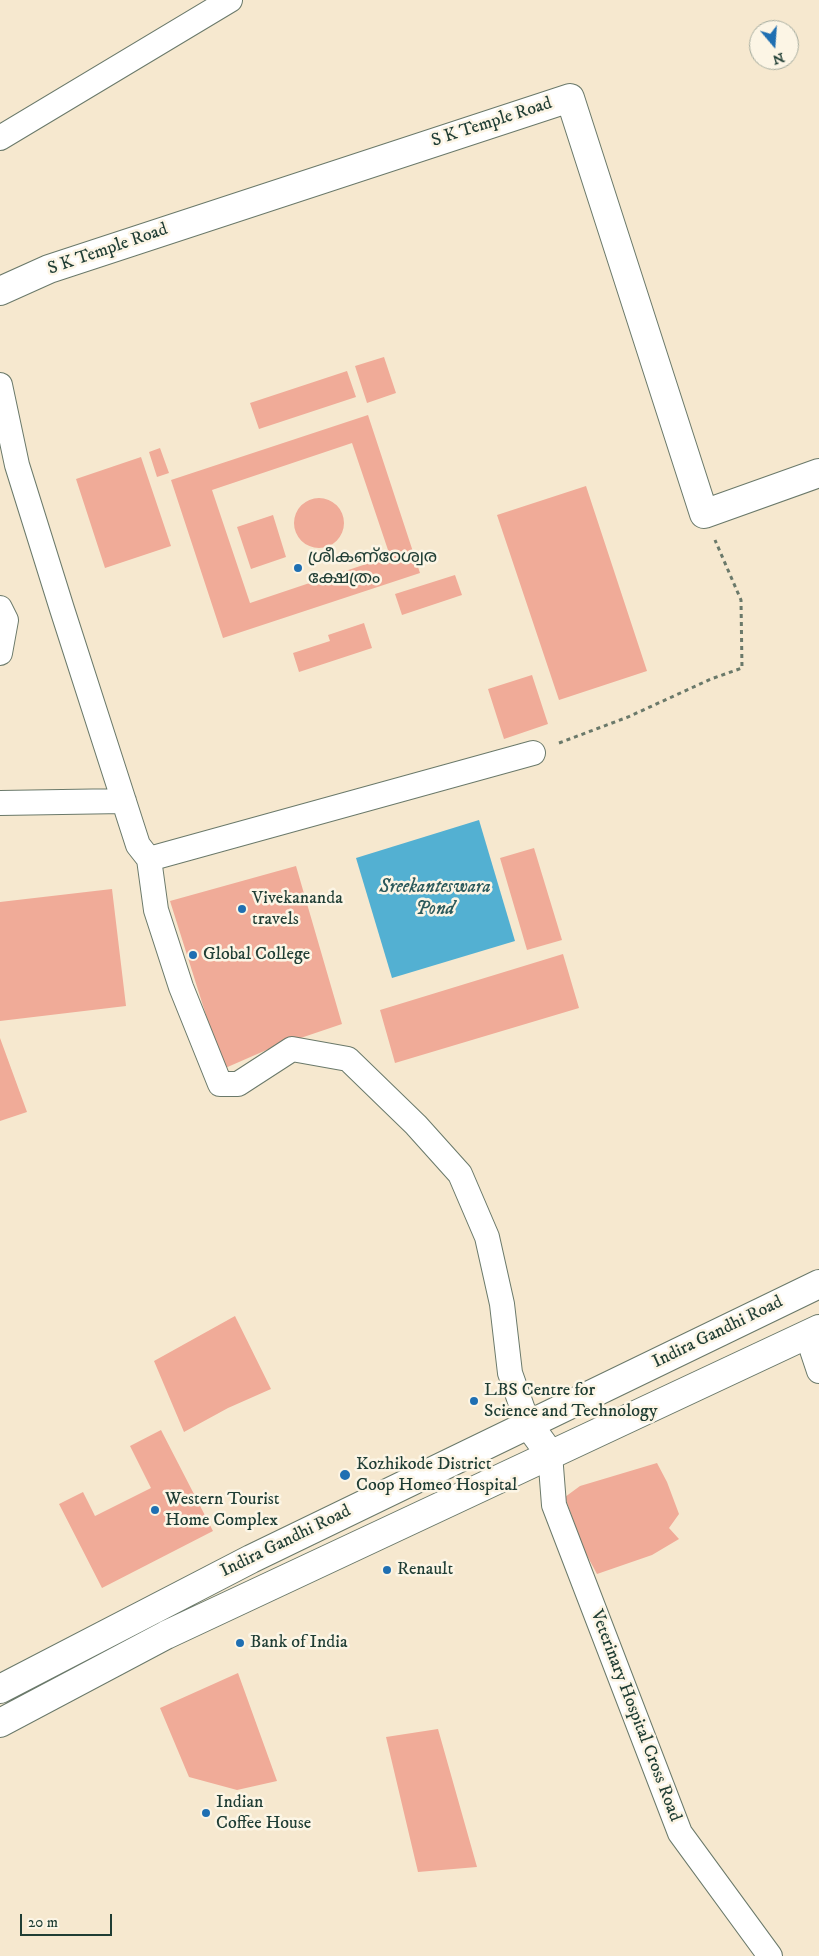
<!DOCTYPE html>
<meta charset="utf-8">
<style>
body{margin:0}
#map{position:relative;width:819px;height:1956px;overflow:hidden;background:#f6e8cf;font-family:"IM FELL DW Pica",serif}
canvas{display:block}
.north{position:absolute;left:749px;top:20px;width:50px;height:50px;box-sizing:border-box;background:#fcf5e5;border:1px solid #a4ab9e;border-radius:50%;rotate:162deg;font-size:14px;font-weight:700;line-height:20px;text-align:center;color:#1f3d34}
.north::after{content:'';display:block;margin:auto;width:18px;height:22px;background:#1f6fb2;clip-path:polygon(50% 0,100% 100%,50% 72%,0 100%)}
.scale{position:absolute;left:20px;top:1914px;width:92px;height:22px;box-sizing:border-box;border:2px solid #1f3d34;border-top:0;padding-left:6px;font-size:15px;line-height:18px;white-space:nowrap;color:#1f3d34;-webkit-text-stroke:4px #fcf5e5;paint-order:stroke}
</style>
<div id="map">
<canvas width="819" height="1956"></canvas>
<div class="north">N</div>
<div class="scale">20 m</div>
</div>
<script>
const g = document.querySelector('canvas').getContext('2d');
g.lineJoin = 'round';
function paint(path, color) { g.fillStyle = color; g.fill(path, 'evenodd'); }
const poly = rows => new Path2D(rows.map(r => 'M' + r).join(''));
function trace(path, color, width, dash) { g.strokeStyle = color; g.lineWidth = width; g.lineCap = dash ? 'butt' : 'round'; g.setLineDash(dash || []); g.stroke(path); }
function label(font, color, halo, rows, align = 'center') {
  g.font = font + ' "IM FELL DW Pica","Noto Sans Malayalam",serif'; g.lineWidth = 5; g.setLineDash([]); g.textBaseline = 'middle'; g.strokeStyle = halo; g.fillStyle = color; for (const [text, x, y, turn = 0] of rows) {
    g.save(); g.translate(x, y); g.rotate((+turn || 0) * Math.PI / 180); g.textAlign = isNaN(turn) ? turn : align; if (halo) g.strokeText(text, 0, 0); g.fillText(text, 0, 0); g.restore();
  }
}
const water = poly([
 [479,820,515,941,392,978,356,858]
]);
const building = poly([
 [384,357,396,393,367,403,355,366],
 [347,371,356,397,259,429,250,403],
 [368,415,420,573,223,638,171,480],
 [352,443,390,556,250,603,212,490],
 [160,448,169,473,157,477,149,452],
 [141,457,171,546,105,568,76,479],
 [586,486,647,671,559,700,497,515],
 '294 523a25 25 0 1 1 50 0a25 25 0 1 1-50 0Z',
 [273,515,286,557,251,569,237,527],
 [455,575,462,595,402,615,395,594],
 [364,623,372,648,299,672,293,653,330,641,328,635],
 [532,675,548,724,504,739,488,689],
 [534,848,562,940,527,950,500,858],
 [296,866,342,1024,271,1048,223,1069,170,901],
 [112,889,126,1006,0,1021,0,902],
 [563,954,579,1008,395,1063,380,1010],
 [0,1038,27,1112,0,1121],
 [235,1316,271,1389,228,1408,184,1432,154,1361],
 [161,1430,213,1531,102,1588,59,1504,83,1492,95,1516,151,1488,130,1446],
 [657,1463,667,1482,679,1514,669,1528,679,1539,652,1555,597,1574,584,1550,565,1497,580,1486],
 [238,1673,277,1781,237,1790,189,1777,160,1708],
 [438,1729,477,1867,418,1872,386,1737]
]);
const path = poly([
 [559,743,628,717,711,679,742,668,741,600,715,540]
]);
const minor = poly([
 [0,138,230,0],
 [0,385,17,465,62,609,138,845,149,859,533,753],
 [0,608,6,620,0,653],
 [0,803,124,801],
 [149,859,156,910,181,987,220,1084,238,1084,292,1049,348,1059,416,1125,460,1174,487,1237,502,1304,510,1373,528,1424],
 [807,1335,819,1371],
 [550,1454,554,1505,680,1833,770,1956]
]);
const tertiary = poly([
 [0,291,49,269,570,98,704,514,819,473],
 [528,1424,550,1454]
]);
const primary = poly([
 [0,1689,251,1559,819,1284],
 [0,1723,166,1635,819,1329]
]);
const markers = [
 [298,568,5,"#1f6fb2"],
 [242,909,5,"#1f6fb2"],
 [193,955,5,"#1f6fb2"],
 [474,1401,5,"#1f6fb2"],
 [345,1475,6,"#1f6fb2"],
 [155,1510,5,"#1f6fb2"],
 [387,1570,5,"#1f6fb2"],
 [240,1643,5,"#1f6fb2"],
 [206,1813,5,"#1f6fb2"]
];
const streetNames = [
 ["S K Temple Road",492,123,-18],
 ["S K Temple Road",108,250,-19],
 ["Indira Gandhi Road",718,1333,-26],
 ["Indira Gandhi Road",286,1542,-26],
 ["Veterinary Hospital Cross Road",635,1716,69]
];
const poiNames = [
 ["ശ്രീകണ്ഠേശ്വര",308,558],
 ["ക്ഷേത്രം",308,579],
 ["Vivekananda",252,899],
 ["travels",252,920],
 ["Global College",203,955],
 ["LBS Centre for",484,1391],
 ["Science and Technology",484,1412],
 ["Kozhikode District",356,1465],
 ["Coop Homeo Hospital",356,1486],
 ["Western Tourist",165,1500],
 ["Home Complex",165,1521],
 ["Renault",397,1570],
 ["Bank of India",250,1643],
 ["Indian",216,1803],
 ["Coffee House",216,1824]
];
const waterNames = [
 ["Sreekanteswara",435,888],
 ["Pond",435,910]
];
paint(water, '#53b0d2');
paint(building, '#f0ab98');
trace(minor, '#6a796a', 26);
trace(tertiary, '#6a796a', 30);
trace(primary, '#6a796a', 30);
trace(path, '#6a796a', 3, [4, 4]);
trace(minor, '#fff', 24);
trace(tertiary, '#fff', 28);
trace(primary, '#fff', 28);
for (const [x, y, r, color] of markers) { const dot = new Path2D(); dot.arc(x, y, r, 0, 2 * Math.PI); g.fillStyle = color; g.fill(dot); trace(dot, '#fcf5e5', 2); }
label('18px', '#1f3d34', '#fcf5e5', streetNames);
label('18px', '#1f3d34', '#fcf5e5', poiNames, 'left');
label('italic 19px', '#2c5a5c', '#fcf5e5', waterNames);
</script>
